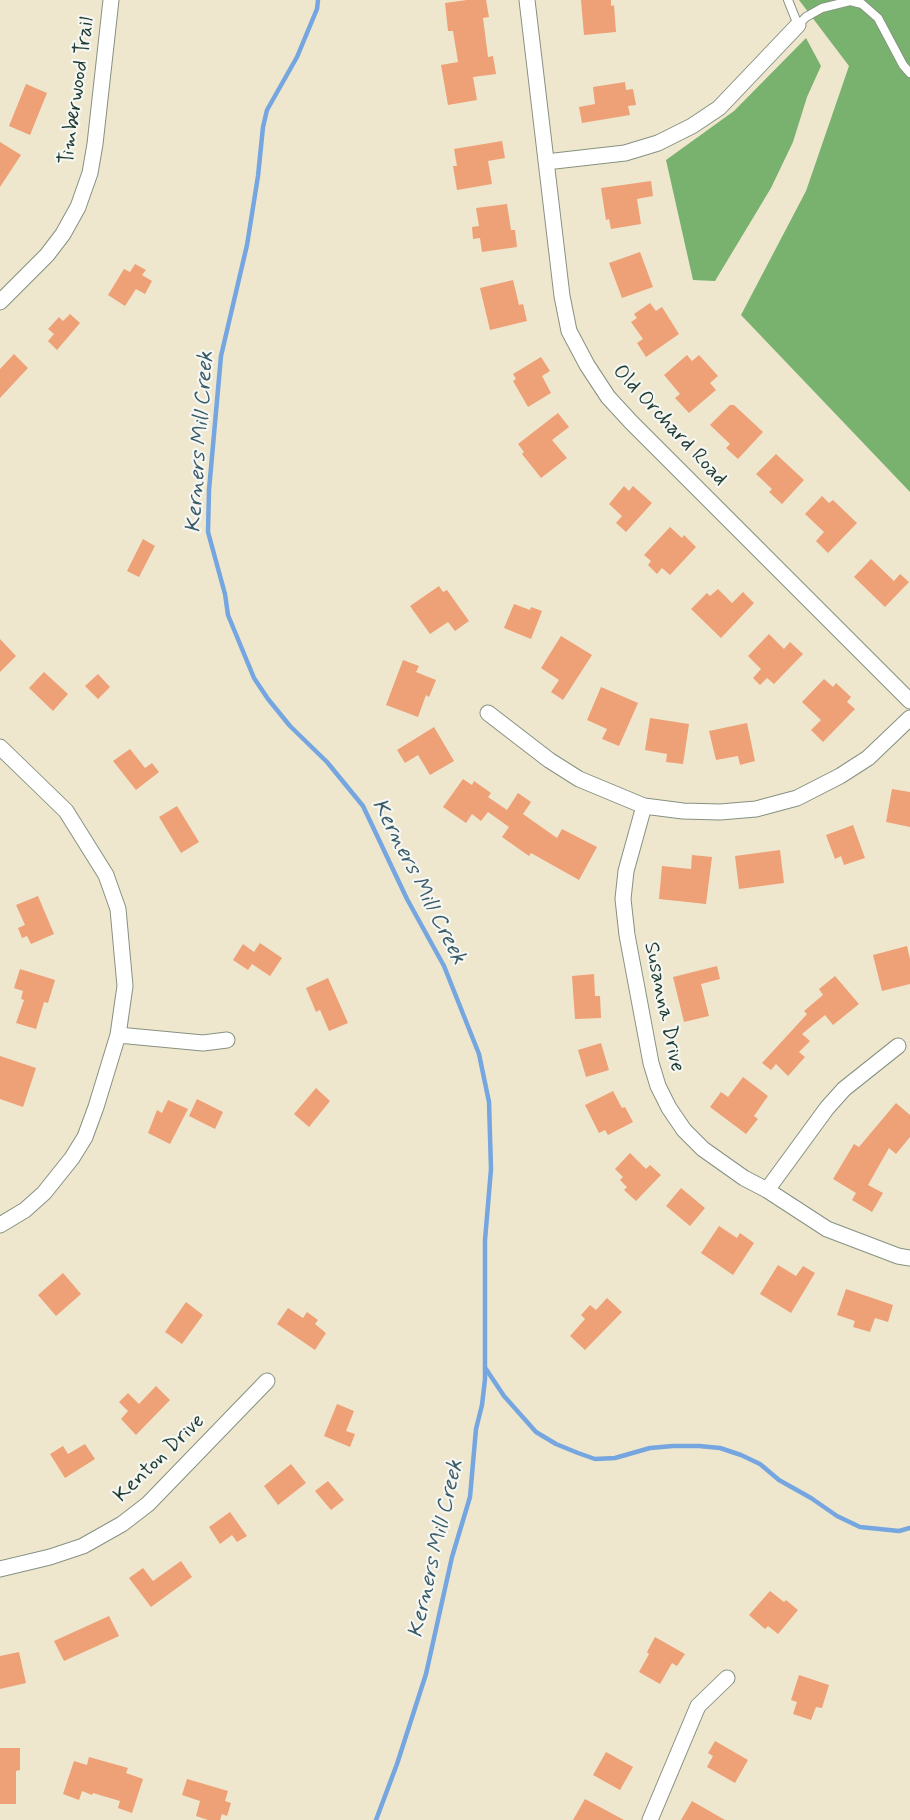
<!DOCTYPE html>
<style>
body{margin:0}
canvas{display:block;background:#eee7ce}
</style>
<canvas width="910" height="1820"></canvas>
<script>
const g = document.querySelector('canvas').getContext('2d');
g.lineJoin = 'round';
function paint(path, color) { g.fillStyle = color; g.fill(path, 'evenodd'); }
const poly = rows => new Path2D(rows.map(r => 'M' + r).join(''));
function trace(path, color, width, dash) { g.strokeStyle = color; g.lineWidth = width; g.lineCap = dash ? 'butt' : 'round'; g.setLineDash(dash || []); g.stroke(path); }
function label(font, color, halo, rows, align = 'center') {
  g.font = font + ' Mynerve,sans-serif'; g.lineWidth = 4.5; g.setLineDash([]); g.textBaseline = 'middle'; g.strokeStyle = halo; g.fillStyle = color; for (const [text, x, y, turn = 0] of rows) {
    g.save(); g.translate(x, y); g.rotate((+turn || 0) * Math.PI / 180); g.textAlign = isNaN(turn) ? turn : align; if (halo) g.strokeText(text, 0, 0); g.fillText(text, 0, 0); g.restore();
  }
}
const forest = poly([
 [799,0,910,0,910,492,741,315,806,191,849,66],
 [806,38,821,66,807,97,793,142,771,188,715,281,693,280,666,160,734,111]
]);
const stream = poly([
 [318,0,317,9,297,57,267,110,263,127,258,176,247,245,221,356,209,490,208,532,225,594,228,615,254,678,268,699,290,726,327,762,363,806,407,899,444,966,479,1054,489,1102,491,1169,485,1240,485,1379,482,1405,476,1429,470,1497,452,1557,426,1674,397,1764,376,1820],
 [486,1369,504,1396,536,1432,556,1444,578,1453,595,1459,615,1458,650,1448,673,1446,699,1446,720,1448,741,1455,760,1464,779,1480,811,1498,837,1516,860,1527,899,1531,910,1528]
]);
const building = poly([
 [467,0,486,0,489,17,483,18,488,57,493,56,496,74,473,77,477,100,448,105,441,65,458,62,453,31,448,31,445,3],
 [581,0,611,0,611,6,614,5,616,32,584,35],
 [625,82,626,90,633,89,636,105,628,106,630,115,582,123,579,107,595,104,593,87],
 [26,84,47,93,30,135,9,126],
 [502,141,505,158,488,161,492,184,457,190,453,166,457,166,454,149],
 [0,142,21,155,0,187],
 [651,181,653,196,637,199,641,224,611,229,609,219,606,220,601,188],
 [507,204,511,230,515,230,517,247,482,252,480,238,473,239,472,227,479,226,476,208],
 [640,252,653,287,622,298,609,263],
 [135,264,146,270,142,275,152,281,145,294,136,289,125,306,108,295,124,269,130,272],
 [513,280,519,305,523,304,527,321,490,330,480,288],
 [650,303,656,311,662,307,679,334,646,357,637,343,643,339,631,322,637,318,634,314],
 [70,314,80,323,57,350,48,341,54,334,48,329,59,317,63,321],
 [14,354,28,368,0,398,0,369],
 [687,355,692,361,699,355,718,376,710,383,716,390,689,413,675,398,680,394,664,375],
 [541,357,550,371,542,376,551,393,528,407,513,381,516,379,513,374],
 [730,405,734,405,763,432,738,459,726,448,730,444,710,425],
 [558,413,569,427,552,440,567,458,541,478,522,454,524,452,518,444],
 [776,454,804,480,782,504,769,492,772,489,756,474],
 [624,486,629,491,633,486,652,503,626,532,616,523,622,516,609,504],
 [822,496,829,503,833,500,857,523,828,553,816,541,824,532,805,514],
 [670,527,682,538,684,535,696,547,670,575,662,568,657,574,648,565,651,561,644,555],
 [143,539,155,546,139,577,127,571],
 [871,559,894,581,900,574,909,582,885,607,854,577],
 [439,586,443,592,447,590,469,621,455,631,448,622,430,634,410,606],
 [718,589,732,603,743,592,754,603,721,638,691,609,707,593,710,596],
 [514,604,530,610,531,607,542,611,531,639,504,628],
 [769,634,784,649,790,642,803,654,774,684,767,678,760,685,753,678,761,669,748,656],
 [561,636,592,655,563,700,551,692,559,680,541,668],
 [0,639,16,656,0,672],
 [403,660,419,666,416,672,436,680,429,697,426,695,418,717,386,705],
 [44,672,68,694,53,711,29,688],
 [98,674,110,687,98,699,85,686],
 [824,679,833,687,836,683,851,697,847,702,855,709,823,742,811,730,821,720,802,702],
 [601,687,638,703,619,746,602,739,607,729,587,720],
 [650,718,689,724,683,764,666,762,667,754,645,750],
 [747,723,755,761,740,765,738,756,716,760,709,731],
 [434,727,454,761,430,775,418,755,405,763,397,750],
 [130,749,145,768,152,763,159,772,136,790,113,761],
 [463,779,472,785,474,781,491,793,488,797,507,810,518,793,531,802,523,814,557,838,562,829,597,847,579,880,531,853,529,856,502,837,509,827,488,812,481,821,472,814,466,823,443,807],
 [892,789,910,792,910,827,886,822],
 [177,806,199,842,181,853,159,817],
 [853,825,865,858,844,865,841,856,835,859,826,835],
 [780,850,784,883,739,889,735,856],
 [692,855,712,857,706,904,659,899,662,866,691,869],
 [38,896,54,934,31,944,27,936,22,938,18,928,25,925,16,905],
 [260,943,282,958,270,976,252,964,248,970,233,960,243,944,254,952],
 [907,946,910,959,910,984,882,991,873,955],
 [717,966,720,979,701,984,709,1016,684,1022,673,977],
 [20,969,55,980,48,1003,44,1002,36,1029,16,1023,24,1000,21,999,23,991,14,988],
 [594,974,595,996,600,996,601,1018,575,1019,572,976],
 [835,976,859,1004,833,1025,825,1015,802,1034,810,1041,799,1052,805,1057,788,1076,776,1064,771,1070,762,1063,807,1014,804,1011,823,995,819,989],
 [328,978,348,1023,329,1031,320,1010,316,1012,306,988],
 [601,1043,609,1070,586,1077,578,1050],
 [0,1056,36,1068,23,1107,0,1099],
 [743,1077,768,1096,754,1116,758,1119,746,1134,710,1107,721,1092,728,1097],
 [316,1088,330,1101,309,1127,294,1114],
 [613,1091,622,1108,625,1107,633,1122,608,1135,605,1130,599,1133,585,1105],
 [197,1099,223,1112,215,1129,189,1116],
 [168,1100,188,1109,170,1144,148,1133,157,1110,162,1113],
 [896,1103,910,1115,910,1137,896,1154,889,1148,868,1185,883,1193,872,1212,852,1200,856,1193,833,1179,854,1144,859,1147],
 [630,1153,646,1169,650,1165,661,1175,636,1201,624,1190,627,1187,620,1180,623,1177,615,1169],
 [681,1188,705,1208,690,1226,666,1206],
 [719,1226,737,1238,740,1233,754,1243,733,1275,701,1253],
 [778,1265,796,1276,803,1266,815,1273,791,1313,760,1294],
 [63,1273,81,1294,56,1316,38,1295],
 [846,1289,893,1305,888,1322,875,1318,870,1332,853,1327,855,1321,837,1315],
 [607,1298,622,1312,585,1350,570,1336,585,1319,581,1315,590,1305,596,1310],
 [186,1302,203,1315,182,1344,165,1332],
 [288,1308,303,1318,307,1312,318,1320,315,1324,326,1333,315,1350,277,1324],
 [156,1386,170,1400,136,1435,121,1419,128,1411,119,1402,128,1393,139,1404],
 [337,1404,354,1411,346,1431,355,1434,350,1447,324,1436],
 [85,1444,95,1459,65,1478,50,1454,63,1446,68,1454],
 [291,1464,306,1483,278,1505,264,1486],
 [328,1481,344,1500,331,1510,315,1491],
 [230,1512,247,1536,237,1542,232,1535,220,1544,209,1527],
 [181,1561,192,1577,151,1607,129,1578,143,1568,153,1581],
 [770,1591,784,1602,786,1600,798,1610,778,1634,768,1626,765,1629,749,1615],
 [109,1616,119,1636,64,1661,54,1641],
 [655,1637,685,1654,677,1666,672,1663,660,1684,639,1672,649,1654,647,1652],
 [19,1652,26,1683,0,1689,0,1656],
 [799,1675,829,1685,822,1708,816,1707,811,1720,793,1714,797,1702,791,1700],
 [715,1741,748,1760,735,1783,707,1767,713,1756,708,1753],
 [0,1748,20,1748,20,1770,16,1771,16,1804,0,1804],
 [606,1752,633,1767,620,1790,593,1775],
 [89,1757,128,1768,126,1773,143,1779,132,1813,118,1808,120,1801,93,1793,92,1795,82,1791,79,1800,63,1794,74,1761,87,1765],
 [187,1779,228,1791,225,1801,231,1803,227,1816,222,1814,220,1820,208,1820,196,1816,200,1801,182,1795],
 [585,1799,624,1820,573,1820],
 [692,1801,725,1820,681,1820]
]);
const lane = poly([
 [788,0,798,25,806,17,822,8,850,1,862,4,878,18,903,65,910,73]
]);
const street = poly([
 [527,0,562,296,569,331,587,365,608,397,631,422,910,701],
 [546,162,625,153,658,143,692,126,719,108,798,25],
 [0,302,47,255,63,234,78,207,90,173,95,144,111,0],
 [488,713,549,760,579,779,644,806,683,811,720,812,756,809,797,798,840,776,868,758,910,718],
 [0,747,66,811,106,875,118,909,125,986,118,1035,96,1107,85,1137,72,1158,44,1193,25,1210,0,1225],
 [644,806,626,871,623,899,627,935,651,1063,658,1086,669,1108,684,1130,703,1149,744,1178,767,1190,827,1229,898,1256,910,1258],
 [118,1035,203,1043,227,1040],
 [767,1190,827,1108,844,1089,898,1046],
 [0,1569,50,1557,83,1546,122,1524,148,1504,267,1381],
 [650,1820,698,1706,727,1678]
]);
const streetNames = [
 ["Timberwood Trail",78,91,-82],
 ["Old Orchard Road",669,426,47],
 ["Susanna Drive",663,1007,78],
 ["Kenton Drive",160,1459,-44]
];
const waterNames = [
 ["Kerners Mill Creek",201,442,-86],
 ["Kerners Mill Creek",418,882,63],
 ["Kerners Mill Creek",437,1549,-77]
];
paint(forest, '#79b16f');
trace(stream, '#76a6e0', 4.5);
paint(building, '#eea077');
trace(lane, '#869281', 10);
trace(street, '#869281', 17);
trace(lane, '#fff', 8);
trace(street, '#fff', 15);
label('21px', '#1f3d34', '#f6f6f2', streetNames);
label('italic 22px', '#395c68', '#f6f6f2', waterNames);
</script>
